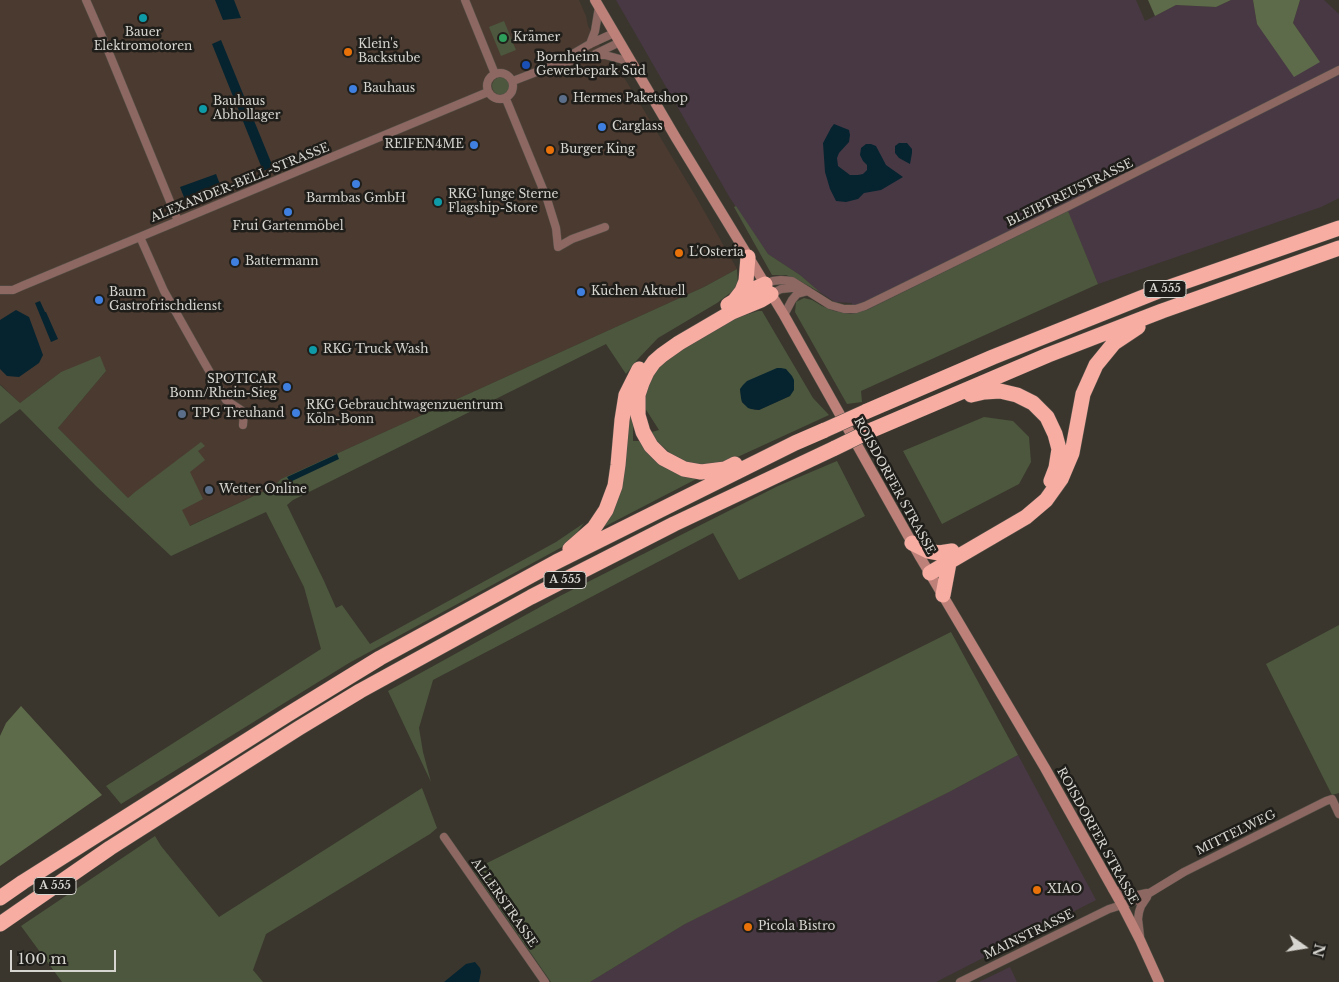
<!DOCTYPE html>
<meta charset="utf-8">
<style>
body{margin:0}
#map{position:relative;width:1339px;height:982px;overflow:hidden;background:#3a362d;font-family:"Libre Baskerville",serif}
canvas{display:block}
.north{position:absolute;left:1279px;top:922px;width:50px;height:50px;-webkit-text-stroke:4px #1f1e1a;paint-order:stroke;rotate:103deg;font-size:14px;font-weight:700;line-height:20px;text-align:center;color:#d7d5cf}
.north::after{content:'';display:block;margin:auto;width:18px;height:22px;background:#d7d5cf;clip-path:polygon(50% 0,100% 100%,50% 72%,0 100%)}
.scale{position:absolute;left:10px;top:950px;width:106px;height:22px;box-sizing:border-box;border:2px solid #d7d5cf;border-top:0;padding-left:6px;font-size:15px;line-height:18px;white-space:nowrap;color:#d7d5cf;-webkit-text-stroke:4px #1f1e1a;paint-order:stroke}
</style>
<div id="map">
<canvas width="1339" height="982"></canvas>
<div class="north">N</div>
<div class="scale">100 m</div>
</div>
<script>
const g = document.querySelector('canvas').getContext('2d');
g.lineJoin = 'round';
function paint(path, color) { g.fillStyle = color; g.fill(path, 'evenodd'); }
const poly = rows => new Path2D(rows.map(r => 'M' + r).join(''));
function trace(path, color, width, dash) { g.strokeStyle = color; g.lineWidth = width; g.lineCap = dash ? 'butt' : 'round'; g.setLineDash(dash || []); g.stroke(path); }
function label(font, color, halo, rows, align = 'center') {
  g.font = font + ' "Libre Baskerville",serif'; g.lineWidth = 5; g.setLineDash([]); g.textBaseline = 'middle'; g.strokeStyle = halo; g.fillStyle = color; for (const [text, x, y, turn = 0] of rows) {
    g.save(); g.translate(x, y); g.rotate((+turn || 0) * Math.PI / 180); g.textAlign = isNaN(turn) ? turn : align; if (halo) g.strokeText(text, 0, 0); g.fillText(text, 0, 0); g.restore();
  }
}
const commercial = poly([
 [0,0,579,0,586,16,588,26,610,63,619,69,695,195,737,269,704,287,281,479,273,487,176,532,135,492,128,498,58,428,106,371,61,372,20,403,0,384]
]);
const industrial = poly([
 [616,0,1136,0,1145,21,1176,5,1216,7,1231,0,1253,0,1257,24,1320,62,1293,23,1300,0,1324,0,1339,14,1339,198,1321,207,1098,284,1068,212,867,310,851,314,852,303,835,302,821,293,800,275,768,254,730,198],
 [1018,755,1096,900,936,982,590,982,685,924,951,791],
 [1010,967,1017,982,979,982]
]);
const green = poly([
 [504,21,516,50,501,56,489,27],
 '492 86a9 9 0 1 1 18 0a9 9 0 1 1-18 0Z',
 [736,206,768,254,800,275,821,293,800,281,786,275,772,275,734,207],
 [1068,211,1098,284,861,391,862,402,847,404,795,312,796,302,804,298,812,300,822,306,834,311,851,314,867,310],
 [737,269,738,287,717,303,658,338,637,360,626,374,606,344,293,500,287,505,324,581,336,608,342,605,370,644,556,542,584,523,576,534,562,547,349,663,121,804,106,786,321,649,304,587,266,512,171,556,96,486,20,409,0,424,0,385,20,403,61,372,100,356,106,371,58,428,128,498,135,492,201,442,205,446,198,451,205,460,190,472,203,499,182,510,190,526,273,487,281,479,704,287],
 [758,311,762,311,813,398,829,415,731,460,700,465,680,462,648,433,659,430,643,405,650,377,668,358,736,318],
 [740,389,790,396,759,410,755,410,745,405,742,402],
 [633,405,633,441,643,441,704,475,596,531],
 [984,417,1013,421,1029,437,1031,462,1019,484,942,524,903,451],
 [837,461,865,516,739,580,713,533,433,680,419,728,423,752,431,782,388,691,560,596,778,486],
 [1339,625,1339,793,1332,795,1266,664],
 [951,632,1018,755,951,791,685,924,590,982,551,982,473,870],
 [422,788,437,828,430,834,266,934,253,970,263,982,62,982,21,926,155,836,161,846,219,917]
]);
const forest = poly([
 [1148,0,1231,0,1216,7,1176,5,1155,16],
 [1253,0,1300,0,1293,23,1320,62,1294,77,1257,24],
 [21,706,102,795,0,866,0,736,6,723]
]);
const water = poly([
 [215,0,234,0,241,18,223,20],
 [221,40,273,167,263,171,212,44],
 [834,124,849,130,850,135,849,142,839,153,837,158,838,166,850,175,858,175,863,174,867,170,867,165,863,161,860,155,861,148,866,144,871,144,876,146,886,165,903,177,881,190,864,193,858,199,846,202,836,201,830,189,825,172,823,143,831,128],
 [899,143,907,143,912,149,912,153,910,164,899,158,895,153,895,146],
 [216,174,221,187,185,200,180,187],
 [40,301,45,312,46,312,58,339,51,342,35,303],
 [16,310,29,317,43,355,39,363,19,377,7,376,0,369,0,320],
 [777,368,781,368,786,369,792,376,794,380,794,390,790,396,759,410,751,409,748,408,742,402,741,398,740,389,743,385,747,381],
 [337,454,339,459,290,482,287,477],
 [475,962,480,968,481,972,479,982,444,982,466,964]
]);
const minor = poly([
 [86,0,107,48,178,221],
 [465,0,495,74],
 [590,44,595,31,599,7],
 [595,55,605,55,631,62],
 [561,61,590,44,614,33],
 '487 86a13 13 0 1 1 26 0a13 13 0 1 1-26 0Z',
 [513,81,552,66,593,55,620,42],
 [506,99,547,199,556,228,558,247,572,239,605,227],
 [140,237,164,291,204,362,226,400,244,412,243,425],
 [765,284,773,281,781,280,792,281,830,305,844,309,856,309,865,306,1069,206,1339,70],
 [0,290,13,290,22,286,488,92],
 [771,294,781,289,801,287],
 [784,315,792,300,797,294,808,291],
 [444,837,545,982],
 [1112,889,1133,896,1147,893],
 [1140,936,1138,919,1139,912,1141,906,1147,897],
 [960,982,1109,909,1138,900,1184,872,1326,801,1332,799,1339,814]
]);
const secondary = poly([
 [595,0,676,138,784,315,920,557,1045,768,1122,905,1140,940,1159,982]
]);
const motorway = poly([
 [735,300,742,291,746,281,748,257],
 [728,305,754,289,765,284],
 [971,395,984,392,1000,391,1017,395,1033,403,1047,417,1055,434,1059,449,1056,468,1051,481],
 [865,412,993,357,1161,290,1339,228],
 [872,430,1048,355,1162,311,1339,248],
 [735,464,725,469,701,472,684,469,663,458,651,446,643,432,638,415,638,395,642,383,647,372,654,362,662,355,679,343,732,312,761,300,771,294],
 [912,543,928,551,939,553,952,551],
 [570,549,594,528,606,510,615,486,618,465,622,420,626,395,639,369],
 [930,573,1026,517,1046,500,1061,479,1072,453,1083,394,1096,365,1114,343,1138,327],
 [943,595,949,563],
 [0,898,23,882,287,715,380,658,556,562,795,443,825,430],
 [0,924,110,848,299,728,360,691,531,597,674,524,835,448]
]);
const motorwayBridge = poly([
 [825,430,865,412],
 [835,448,872,430]
]);
const markers = [
 [143,18,5,"#0f9aa8"],
 [503,38,5,"#2e9e5b"],
 [348,52,5,"#e8710a"],
 [526,65,5,"#1a4fb4"],
 [353,89,5,"#3f7fe0"],
 [563,99,5,"#5c6f8a"],
 [203,109,5,"#0f9aa8"],
 [602,127,5,"#3f7fe0"],
 [474,145,5,"#3f7fe0"],
 [550,150,5,"#e8710a"],
 [356,184,5,"#3f7fe0"],
 [438,202,5,"#0f9aa8"],
 [288,212,5,"#3f7fe0"],
 [679,253,5,"#e8710a"],
 [235,262,5,"#3f7fe0"],
 [581,292,5,"#3f7fe0"],
 [99,300,5,"#3f7fe0"],
 [313,350,5,"#0f9aa8"],
 [287,387,5,"#3f7fe0"],
 [296,413,5,"#3f7fe0"],
 [182,414,5,"#5c6f8a"],
 [209,490,5,"#5c6f8a"],
 [1037,890,5,"#e8710a"],
 [748,927,5,"#e8710a"]
];
const shields = [
 [1165,289,42],
 [565,580,42],
 [55,886,42]
];
const shieldNames = [
 ["A 555",1165,289],
 ["A 555",565,580],
 ["A 555",55,886]
];
const poiNames = [
 ["Bauer",143,33,"center"],
 ["Elektromotoren",143,47,"center"],
 ["Krämer",513,38],
 ["Klein's",358,45],
 ["Backstube",358,59],
 ["Bornheim",536,58],
 ["Gewerbepark Süd",536,72],
 ["Bauhaus",363,89],
 ["Hermes Paketshop",573,99],
 ["Bauhaus",213,102],
 ["Abhollager",213,116],
 ["Carglass",612,127],
 ["REIFEN4ME",464,145,"right"],
 ["Burger King",560,150],
 ["RKG Junge Sterne",448,195],
 ["Flagship-Store",448,209],
 ["Barmbas GmbH",356,199,"center"],
 ["Frui Gartenmöbel",288,227,"center"],
 ["L'Osteria",689,253],
 ["Battermann",245,262],
 ["Küchen Aktuell",591,292],
 ["Baum",109,293],
 ["Gastrofrischdienst",109,307],
 ["RKG Truck Wash",323,350],
 ["SPOTICAR",277,380,"right"],
 ["Bonn/Rhein-Sieg",277,394,"right"],
 ["RKG Gebrauchtwagenzuentrum",306,406],
 ["Köln-Bonn",306,420],
 ["TPG Treuhand",192,414],
 ["Wetter Online",219,490],
 ["XIAO",1047,890],
 ["Picola Bistro",758,927]
];
const streetNames = [
 ["ALEXANDER-BELL-STRASSE",240,183,-22],
 ["BLEIBTREUSTRASSE",1070,193,-26],
 ["ROISDORFER STRASSE",894,486,61],
 ["MITTELWEG",1236,833,-26],
 ["ROISDORFER STRASSE",1097,836,61],
 ["ALLERSTRASSE",504,903,55],
 ["MAINSTRASSE",1029,935,-26]
];
paint(commercial, '#4b3a30');
paint(industrial, '#483844');
paint(green, '#4c573e');
paint(forest, '#5d6b4a');
paint(water, '#052430');
trace(minor, '#56534a', 9);
trace(secondary, '#56534a', 11);
trace(motorway, '#56534a', 16);
trace(minor, '#8d6761', 8);
trace(secondary, '#bd8179', 10);
trace(motorway, '#f8ada3', 15);
trace(motorwayBridge, '#56534a', 16, []);
trace(motorwayBridge, '#f8ada3', 15);
for (const [x, y, r, color] of markers) { const dot = new Path2D(); dot.arc(x, y, r, 0, 2 * Math.PI); g.fillStyle = color; g.fill(dot); trace(dot, '#1f1e1a', 2); }
for (const [x, y, w] of shields) { const box = new Path2D(); box.roundRect(x - w / 2, y - 8.5, w, 17, 4); g.fillStyle = '#1f1e1a'; g.fill(box); trace(box, '#d7d5cf', 1); }
label('bold 11px', '#d7d5cf', null, shieldNames);
label('12px', '#d7d5cf', '#1f1e1a', poiNames, 'left');
label('12px', '#d7d5cf', '#1f1e1a', streetNames);
</script>
